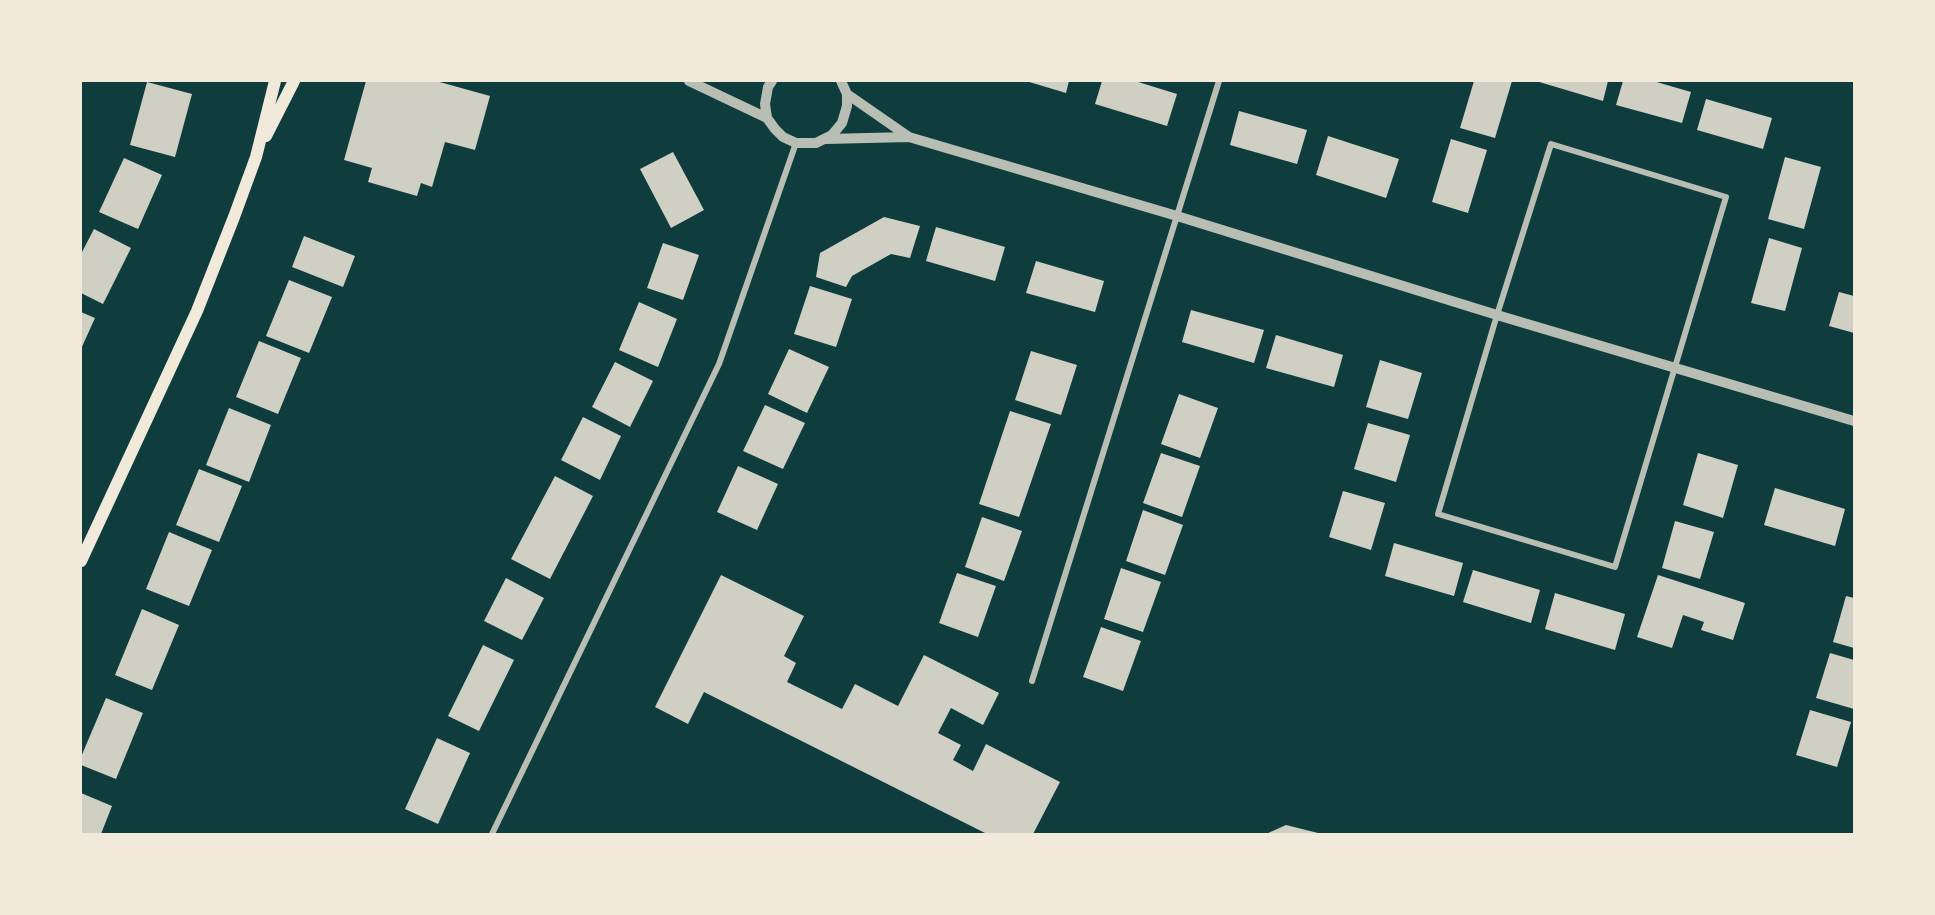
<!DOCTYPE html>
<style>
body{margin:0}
#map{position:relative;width:1935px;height:915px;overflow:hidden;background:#0f3d3e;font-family:Ubuntu,sans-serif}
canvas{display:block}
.frame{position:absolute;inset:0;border:82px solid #f1e9da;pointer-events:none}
</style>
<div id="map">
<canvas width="1935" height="915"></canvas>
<div class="frame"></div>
</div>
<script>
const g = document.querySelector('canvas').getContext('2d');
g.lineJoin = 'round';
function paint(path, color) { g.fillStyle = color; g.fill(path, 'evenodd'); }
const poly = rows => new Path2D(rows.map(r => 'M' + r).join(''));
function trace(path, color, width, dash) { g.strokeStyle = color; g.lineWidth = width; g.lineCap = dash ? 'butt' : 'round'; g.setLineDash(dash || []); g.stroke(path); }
const building = poly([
 [366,81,436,81,490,96,475,150,445,142,432,187,421,183,417,196,368,182,372,168,344,160],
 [1026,81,1069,81,1066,93],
 [1102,81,1135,81,1177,94,1167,126,1095,104],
 [1474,81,1512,81,1495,138,1460,128],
 [1536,81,1608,81,1603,101],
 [1623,81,1653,81,1691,92,1682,123,1616,105],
 [147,82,192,94,175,157,130,145],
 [1706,99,1772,118,1763,149,1697,130],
 [1239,111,1307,130,1297,164,1230,145],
 [1328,136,1399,159,1386,198,1316,175],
 [1451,139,1487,150,1468,213,1432,202],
 [673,152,704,210,671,228,640,169],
 [1785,157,1821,167,1804,229,1768,219],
 [124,158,162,175,138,229,99,212],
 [884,217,920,226,910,258,891,254,852,276,846,287,816,277,820,253],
 [936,227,1005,247,995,281,926,261],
 [94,229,131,248,103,304,81,293,81,254],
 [304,236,355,256,343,287,292,267],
 [1769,238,1802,248,1785,311,1751,303],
 [663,243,699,255,683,300,647,288],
 [1036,261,1104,281,1095,312,1026,293],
 [289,280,332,297,309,353,266,336],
 [810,286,852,299,836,347,794,334],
 [1839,292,1854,296,1854,333,1829,326],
 [639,302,677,319,658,367,619,350],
 [1191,310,1264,330,1254,363,1182,342],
 [81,312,95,318,81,349],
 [1276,335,1343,355,1334,387,1266,368],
 [259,341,301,358,278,414,236,397],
 [789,349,829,367,807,413,768,394],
 [1031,351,1077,365,1061,415,1015,400],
 [1380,360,1422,373,1408,419,1366,407],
 [615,362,653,381,630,427,592,407],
 [1179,394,1218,408,1200,458,1161,444],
 [765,405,805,423,783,469,743,451],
 [229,408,271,425,249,482,206,465],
 [1010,411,1051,424,1019,517,979,504],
 [583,417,621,436,600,480,561,460],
 [1368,423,1410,435,1396,482,1354,469],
 [1161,453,1200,466,1182,517,1143,503],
 [1698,453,1738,465,1723,518,1683,505],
 [738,466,778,484,757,530,717,512],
 [199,469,242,486,219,542,176,525],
 [555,476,593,496,550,579,511,559],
 [1775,488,1845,509,1835,546,1764,525],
 [1343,491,1385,503,1371,550,1329,537],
 [1143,510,1183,525,1165,575,1126,561],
 [982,517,1022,531,1004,581,965,567],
 [1675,521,1714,532,1700,579,1662,568],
 [169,532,212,550,189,606,146,589],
 [1394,543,1463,563,1454,596,1385,576],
 [1121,568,1161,582,1143,632,1104,619],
 [1473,570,1540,590,1531,623,1463,602],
 [957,573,996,586,978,637,939,623],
 [721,575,804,616,784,656,796,663,787,682,842,709,855,684,898,706,924,655,999,693,983,725,951,708,938,733,961,745,953,760,973,771,986,744,1060,782,1033,834,987,834,704,692,688,724,655,707],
 [1658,575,1745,603,1733,640,1701,630,1704,622,1683,615,1672,648,1637,637],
 [506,578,544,598,522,640,484,621],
 [1555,593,1625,614,1615,650,1545,629],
 [1846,596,1854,598,1854,648,1833,642],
 [142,609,179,625,152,690,115,675],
 [1101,627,1141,641,1123,691,1083,677],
 [483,645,514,660,479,731,448,716],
 [1830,653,1854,660,1854,709,1816,698],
 [106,698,143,713,116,779,81,765,81,757],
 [1810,710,1851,722,1837,767,1796,755],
 [437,738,470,753,438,824,405,809],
 [81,793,112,806,101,834,81,834],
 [1286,825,1318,833,1318,834,1266,834]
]);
const minor = poly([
 [1551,144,1726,197,1615,567,1438,514,1497,315,1551,144],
 [1032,681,1219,81],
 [492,834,719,364,796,143]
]);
const tertiary = poly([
 [689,81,767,118],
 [772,81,768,87,765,104,767,118,775,129,783,137,796,143,816,143,832,135,842,123,847,106,847,94,841,81],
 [847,94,909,137],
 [826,139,909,137,1177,216,1497,315,1854,421]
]);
const secondary = poly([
 [266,136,294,81],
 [81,561,197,311,234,217,256,157,275,81]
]);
paint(building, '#cfcfc3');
trace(minor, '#b8beb3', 6);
trace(tertiary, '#b8beb3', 10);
trace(secondary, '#f1e9da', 12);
</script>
